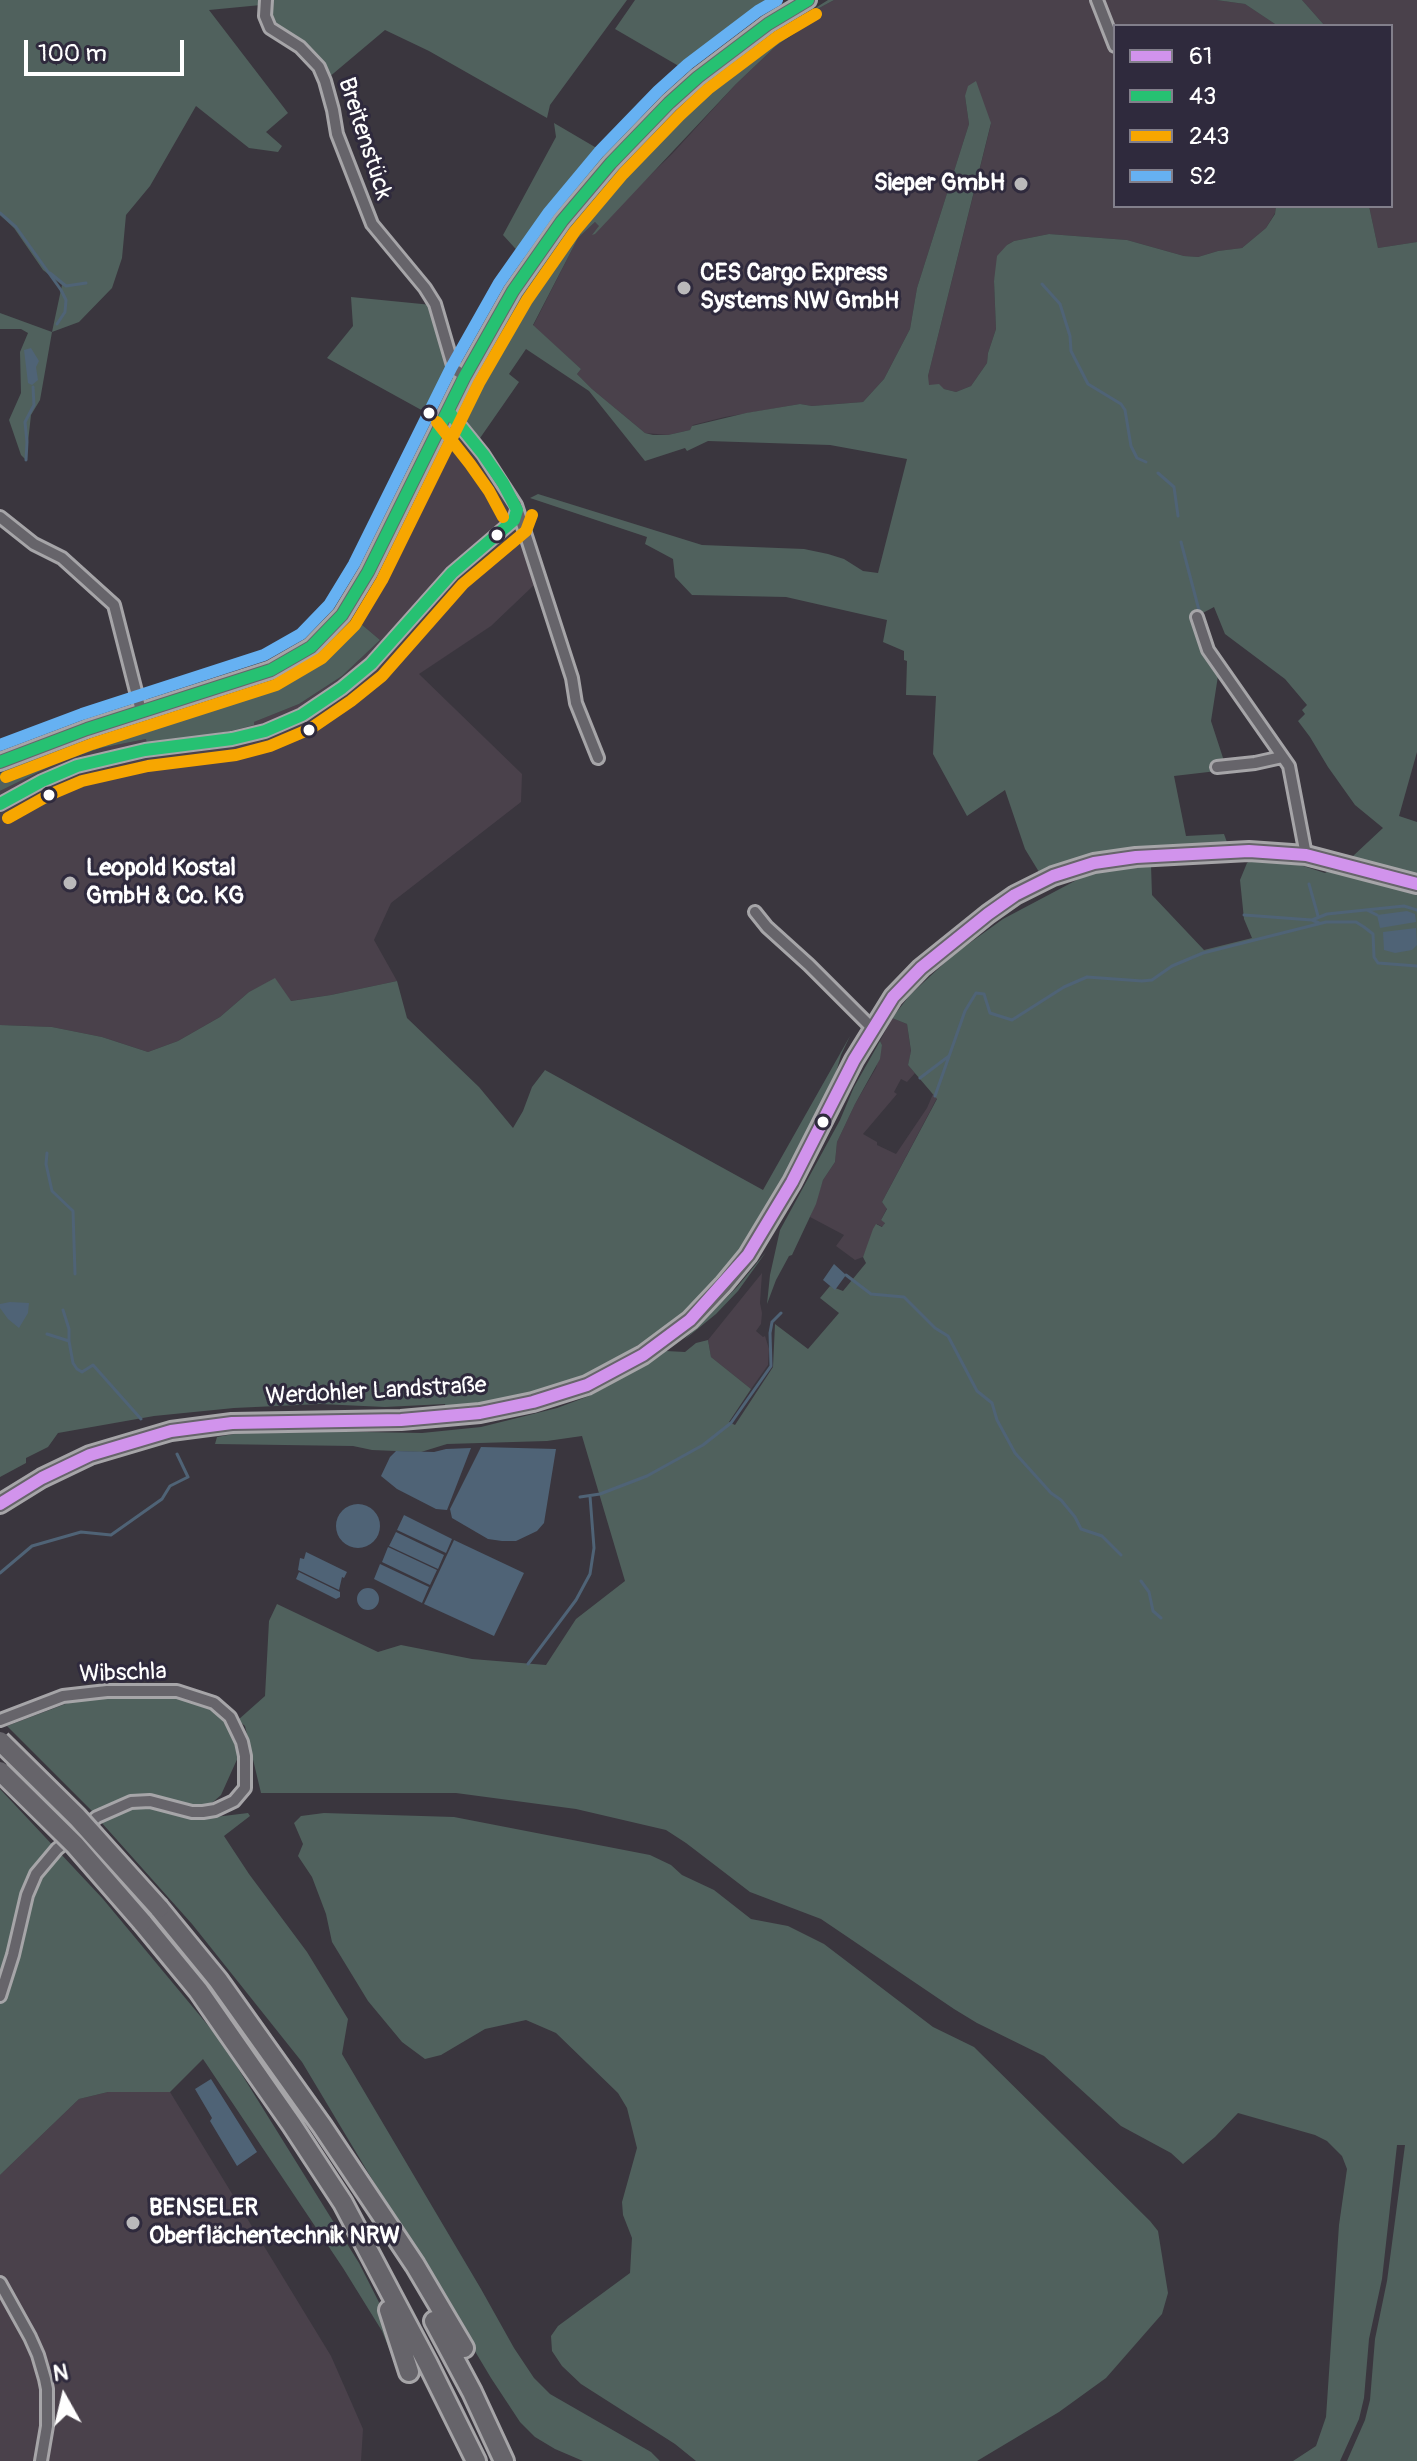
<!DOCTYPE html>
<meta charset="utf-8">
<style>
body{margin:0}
#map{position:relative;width:1417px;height:2461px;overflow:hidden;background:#3a363e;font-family:Pangolin,sans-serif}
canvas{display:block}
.legend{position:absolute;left:1113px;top:24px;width:280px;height:184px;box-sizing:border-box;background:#2f2a3d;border:2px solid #827f8b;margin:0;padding:10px 14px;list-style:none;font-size:24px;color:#fff}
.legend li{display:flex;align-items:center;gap:16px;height:40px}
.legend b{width:40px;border:2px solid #827f8b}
.north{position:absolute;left:24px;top:2357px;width:80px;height:80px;-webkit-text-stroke:6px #2f2a3d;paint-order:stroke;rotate:352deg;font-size:22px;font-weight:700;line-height:32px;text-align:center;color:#fff}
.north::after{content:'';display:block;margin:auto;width:28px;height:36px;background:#fff;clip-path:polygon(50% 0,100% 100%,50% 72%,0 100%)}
.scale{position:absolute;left:24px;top:40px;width:160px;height:36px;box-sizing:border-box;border:4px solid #fff;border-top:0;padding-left:10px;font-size:24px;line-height:28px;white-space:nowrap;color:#fff;-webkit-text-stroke:6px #2f2a3d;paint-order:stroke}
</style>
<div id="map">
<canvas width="1417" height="2461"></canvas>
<ul class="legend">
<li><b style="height:10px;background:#d193ec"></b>61</li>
<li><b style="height:10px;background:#26c172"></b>43</li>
<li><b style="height:10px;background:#f7a600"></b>243</li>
<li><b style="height:10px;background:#66b1f2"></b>S2</li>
</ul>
<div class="north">N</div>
<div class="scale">100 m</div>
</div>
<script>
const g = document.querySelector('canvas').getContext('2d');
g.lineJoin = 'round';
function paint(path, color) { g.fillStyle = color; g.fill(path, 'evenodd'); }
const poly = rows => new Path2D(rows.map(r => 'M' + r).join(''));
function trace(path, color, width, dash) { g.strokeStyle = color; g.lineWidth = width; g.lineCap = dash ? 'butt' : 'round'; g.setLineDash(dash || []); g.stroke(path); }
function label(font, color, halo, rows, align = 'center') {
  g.font = font + ' Pangolin,sans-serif'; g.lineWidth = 6; g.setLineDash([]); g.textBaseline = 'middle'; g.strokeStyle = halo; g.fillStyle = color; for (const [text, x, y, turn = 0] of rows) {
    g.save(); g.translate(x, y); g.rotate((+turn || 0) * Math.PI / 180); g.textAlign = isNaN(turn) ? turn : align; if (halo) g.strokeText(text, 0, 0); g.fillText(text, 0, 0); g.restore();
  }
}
const built = poly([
 [834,0,1216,0,1245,4,1278,26,1115,26,1115,206,1276,206,1275,213,1266,228,1242,248,1218,251,1198,257,1184,256,1127,240,1049,234,1014,241,1007,245,994,281,996,329,988,353,987,363,971,386,956,392,928,385,928,376,991,124,965,96,969,124,917,288,910,329,884,379,863,402,812,406,800,404,725,417,693,425,690,430,668,435,645,433,592,389,577,374,581,369,533,326,578,238,595,222,599,225,672,154,736,84,776,46,796,33,799,19],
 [1302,0,1417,0,1417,242,1378,248,1369,206,1391,206,1391,26,1325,26],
 [454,429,470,448,480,456,510,503,540,586,533,586,491,626,419,674,522,774,521,802,391,903,374,940,397,981,331,995,290,1001,275,979,249,992,220,1017,178,1041,148,1052,102,1037,52,1027,0,1025,0,791,57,763,101,748,146,739,148,745,231,731,299,704,342,676,380,640,354,618,398,544],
 [892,1018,907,1024,911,1052,908,1065,915,1073,907,1082,901,1079,894,1092,897,1094,863,1134,877,1142,877,1145,896,1154,927,1108,933,1094,937,1098,882,1202,887,1208,881,1220,885,1222,883,1227,877,1224,863,1257,855,1260,836,1246,844,1235,810,1217,823,1180,835,1162,837,1142,855,1104,876,1068,882,1045,880,1041],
 [762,1273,760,1303,762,1313,761,1324,756,1331,763,1337,765,1336,769,1349,768,1365,751,1389,711,1357,708,1340],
 [108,2092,170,2092,331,2356,363,2429,361,2461,0,2461,0,2175,79,2099]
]);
const green = poly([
 [0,0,261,0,261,5,209,10,288,113,266,132,282,146,278,152,249,148,196,106,150,186,126,215,122,258,112,288,79,322,52,332,40,400,31,415,26,460,21,455,9,420,21,393,20,352,28,333,21,329,0,329,0,313,52,332,62,285,43,270,14,228,0,215],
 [271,0,627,0,550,105,547,118,429,51,385,30,328,78,276,30,269,12],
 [635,0,777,0,692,64,689,72,615,29],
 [828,0,834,0,799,19,796,32,776,46,736,84,595,234,592,235,599,226,595,222,578,238,533,325,581,369,577,374,592,389,645,433,653,435,668,435,690,430,692,426,746,413,800,404,812,406,863,402,884,379,910,329,917,288,969,124,965,96,968,86,976,81,991,123,928,376,929,385,939,384,944,389,956,392,971,386,987,363,988,353,996,329,994,281,997,256,1007,245,1014,241,1049,234,1127,240,1184,256,1198,257,1218,251,1242,248,1266,228,1275,214,1276,206,1369,206,1378,248,1417,242,1417,752,1399,816,1417,822,1417,879,1352,861,1353,856,1383,828,1355,805,1328,767,1310,737,1298,721,1305,714,1302,710,1307,705,1285,679,1225,634,1214,607,1199,615,1211,650,1220,663,1211,721,1224,761,1217,771,1174,776,1186,836,1224,834,1228,845,1063,867,1053,865,1039,872,1025,849,1005,790,967,816,933,754,936,696,906,695,907,661,904,660,904,651,883,642,887,620,786,597,692,595,675,577,673,559,645,544,647,537,530,498,538,494,702,545,804,549,828,554,844,559,863,571,878,573,907,459,830,445,708,441,687,451,685,448,645,461,589,391,526,349,509,374,519,382,478,441,460,417,459,405,490,347,546,256,578,212,644,135,648,138,706,83,746,52],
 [1216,0,1302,0,1325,26,1278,26,1245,4],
 [638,113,641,119,574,193,524,258,503,235,556,137,554,123,600,150],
 [351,297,432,305,445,351,448,379,442,377,425,412,327,358,353,326],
 [354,618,380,640,342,676,299,704,254,722,254,725,231,731,147,745,146,739,101,748,57,763,0,791,0,773,11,768,77,743,250,689,283,676,317,653,338,631,336,642,340,640],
 [1251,860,1294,863,1325,873,1330,870,1417,891,1417,2461,1347,2461,1365,2420,1370,2400,1375,2339,1387,2281,1405,2145,1397,2145,1382,2279,1369,2339,1364,2398,1359,2419,1340,2461,1293,2461,1316,2446,1326,2417,1339,2225,1347,2169,1342,2156,1327,2141,1315,2135,1238,2113,1215,2137,1183,2164,1171,2153,1121,2126,1044,2056,977,2023,954,2009,821,1919,750,1892,686,1843,666,1830,576,1809,456,1793,261,1793,245,1726,238,1720,265,1696,269,1621,277,1604,378,1652,401,1645,472,1659,546,1665,576,1619,625,1581,582,1436,547,1441,447,1444,421,1452,372,1450,353,1446,215,1444,217,1437,239,1433,310,1431,422,1433,481,1427,557,1408,589,1396,651,1362,666,1351,685,1352,696,1343,708,1340,711,1357,751,1389,729,1422,735,1425,773,1367,775,1324,808,1349,839,1313,820,1298,830,1286,843,1291,866,1263,863,1257,873,1229,876,1224,882,1227,885,1223,881,1220,887,1209,882,1202,937,1099,908,1065,911,1051,907,1024,892,1018,910,995,953,955,1003,919,1088,874,1127,867,1151,865,1152,895,1204,950,1252,938,1244,919,1240,880,1247,863],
 [275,978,291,1001,331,995,397,981,407,1018,479,1087,513,1128,523,1111,532,1087,545,1070,763,1190,850,1036,841,1055,835,1076,785,1177,761,1220,734,1259,700,1297,668,1326,602,1368,546,1390,487,1406,446,1410,445,1404,385,1407,320,1404,234,1408,154,1416,58,1433,48,1447,26,1458,26,1463,0,1477,0,1025,52,1027,102,1037,148,1052,178,1041,220,1017,249,992],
 [880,1041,882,1045,880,1059,855,1104,837,1142,835,1162,823,1180,816,1204,792,1255,789,1256,776,1280,767,1304,770,1275,780,1230,840,1120,854,1087],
 [766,1252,738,1291,716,1314,684,1340,737,1287],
 [170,1696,188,1698,215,1710,225,1719,229,1728,239,1755,221,1795,213,1802,201,1807,146,1796,115,1801,94,1813,7,1726,76,1700],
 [0,1789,103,1899,221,2041,359,2263,390,2324,402,2369,402,2381,382,2331,343,2268,203,2059,170,2092,108,2092,79,2099,0,2175],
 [138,1806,165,1809,199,1819,248,1813,250,1816,224,1836,249,1874,307,1952,348,2019,342,2054,481,2289,514,2348,534,2378,550,2394,651,2452,660,2461,583,2461,555,2449,535,2437,520,2422,491,2378,302,2062,192,1924,101,1822,127,1808],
 [324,1813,454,1817,650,1855,671,1865,682,1875,714,1890,751,1919,788,1926,824,1944,933,2027,974,2047,1150,2221,1158,2231,1168,2293,1162,2314,1106,2378,1059,2412,977,2461,696,2461,675,2444,581,2384,562,2366,552,2351,551,2336,558,2326,630,2273,632,2238,623,2215,622,2202,637,2148,627,2108,618,2093,556,2033,526,2020,485,2029,441,2055,425,2059,402,2042,368,2001,332,1942,326,1914,312,1877,298,1856,303,1844,294,1823,301,1816]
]);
const water = poly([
 [31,348,39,361,36,367,38,380,32,385,28,383,24,350],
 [1407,911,1415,914,1416,922,1380,928,1377,915],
 [1416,928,1417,945,1412,950,1395,953,1384,950,1383,932],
 [834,1264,846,1275,835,1290,823,1280],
 [10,1302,29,1303,28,1313,19,1328,8,1319,0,1308,0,1304],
 [481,1447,556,1449,544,1523,537,1531,516,1541,502,1541,488,1539,452,1518,450,1509],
 [471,1448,447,1510,436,1509,397,1489,381,1476,390,1457,396,1451,434,1452,446,1449],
 '336 1526a22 22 0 1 1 44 0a22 22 0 1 1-44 0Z',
 [404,1515,452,1539,446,1553,397,1530],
 [396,1532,444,1555,438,1569,389,1546],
 [454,1540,524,1573,494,1636,424,1604],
 [388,1547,437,1570,430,1585,382,1562],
 [306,1552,347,1572,344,1578,342,1577,339,1590,298,1570,300,1558,304,1559],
 [380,1564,429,1587,422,1603,374,1579],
 [299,1572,340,1592,340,1597,336,1599,296,1579],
 '357 1599a11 11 0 1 1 22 0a11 11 0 1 1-22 0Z',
 [211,2079,257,2152,237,2166,210,2121,212,2118,195,2089]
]);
const stream = poly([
 [0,213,16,227,61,290,66,300,65,312,57,324],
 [50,273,66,286,86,283],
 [1042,284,1060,304,1070,336,1071,351,1088,384,1121,404,1125,410,1131,446,1137,458,1146,462],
 [26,460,27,442,25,422,34,405,33,387],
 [1158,473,1174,487,1178,516],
 [1181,542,1200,614],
 [1309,884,1318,916],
 [1367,910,1377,915],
 [1244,915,1312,920,1319,923],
 [1312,920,1327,914,1404,906,1417,910],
 [920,1078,949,1056],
 [935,1096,965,1011,976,993,984,994,990,1013,1012,1020,1064,987,1087,977,1142,981,1152,980,1172,966,1203,953,1326,922,1356,922,1364,927,1373,934,1374,957,1378,963,1417,966],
 [47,1153,46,1164,52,1191,73,1211,75,1274],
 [846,1275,871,1294,904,1297,935,1328,948,1336,977,1391,992,1403,997,1420,1015,1453,1051,1493,1061,1500,1075,1517,1081,1529,1102,1536,1121,1555],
 [63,1310,69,1329,69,1341],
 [47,1334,69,1341,73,1363,77,1369,82,1372,93,1365,141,1419],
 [580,1497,600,1494,647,1476,703,1445,731,1423,771,1366,770,1333,772,1322,781,1313],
 [0,1573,32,1546,81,1532,111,1535,162,1499,170,1486,188,1477,177,1454],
 [1141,1581,1149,1592,1153,1611,1161,1618],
 [528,1664,576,1600,590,1574,594,1548,590,1496]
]);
const street = poly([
 [266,0,265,16,270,28,300,47,319,67,325,81,333,110,337,134,372,224,425,288,435,304,454,369,465,376],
 [1097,0,1115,46],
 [449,412,483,454,516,505,572,678,576,703,598,758],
 [0,517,34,544,62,558,114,605,141,711],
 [1197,617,1208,650,1289,766,1306,855],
 [1217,767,1255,763,1282,757],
 [0,804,42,781,77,766,145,750,232,739,265,731,302,715,342,688,371,664,452,573,514,520,517,510],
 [755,912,767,927,809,965,872,1028],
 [0,1720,63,1696,107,1691,177,1691,214,1703,230,1717,242,1742,245,1756,245,1788,234,1801,215,1810,203,1812,192,1812,150,1801,131,1802,97,1817,57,1849,36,1874,27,1895,13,1955,0,1996],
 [0,2283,30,2337,38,2355,45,2379,47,2389,47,2426,41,2461]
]);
const secondary = poly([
 [0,762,87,729,271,670,311,647,342,615,368,572,465,376,513,291,562,221,611,163,669,103,698,77,768,24,808,0]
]);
const primary = poly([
 [0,1504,42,1478,90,1455,171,1431,232,1423,401,1420,480,1413,533,1402,587,1385,643,1355,690,1320,724,1284,748,1255,792,1182,854,1060,893,997,921,968,988,914,1015,895,1053,876,1094,863,1136,857,1249,851,1306,855,1417,884]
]);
const highway = poly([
 [159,1908,218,1980,322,2126,415,2265,464,2348],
 [142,1922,198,1990,292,2125,343,2203,428,2364,476,2461],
 [389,2310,409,2372],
 [434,2321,472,2392,504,2461]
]);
const highwayBridge = poly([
 [0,1741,77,1817,159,1908],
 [0,1771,75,1845,142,1922]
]);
const bus1 = poly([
 [0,1504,42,1478,90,1455,171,1431,232,1423,401,1420,480,1413,533,1402,587,1385,643,1355,690,1320,748,1255,792,1182,854,1060,893,997,921,968,988,914,1015,895,1053,876,1094,863,1136,857,1249,851,1306,855,1417,884]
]);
const bus2 = poly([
 [449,412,483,454,503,483,517,510],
 [0,762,87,729,271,670,311,647,342,615,368,572,465,376,513,291,562,221,611,163,669,103,698,77,768,24,808,0],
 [0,804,42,781,77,766,145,750,232,739,265,731,302,715,342,688,371,664,452,573,514,520,517,510]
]);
const bus3 = poly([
 [437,422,470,464,489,491,503,517],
 [6,777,92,744,276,685,322,658,355,625,382,580,479,383,527,300,575,231,623,174,680,115,708,89,777,37,816,14],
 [8,818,49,795,82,781,148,766,236,755,270,746,310,729,351,701,382,676,463,584,526,531,532,515]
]);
const bus4 = poly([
 [0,745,82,714,264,655,301,634,329,605,354,564,451,368,499,283,549,212,599,152,658,91,688,64,758,11,777,0]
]);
const markers = [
 [1021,184,8,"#bab9bb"],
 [684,288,8,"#bab9bb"],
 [429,413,7,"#fff"],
 [497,535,7,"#fff"],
 [309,730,7,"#fff"],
 [49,795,7,"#fff"],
 [70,883,8,"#bab9bb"],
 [823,1122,7,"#fff"],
 [133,2223,8,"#bab9bb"]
];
const streetNames = [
 ["Breitenstück",364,139,72],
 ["Werdohler Landstraße",376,1392,-3],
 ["Wibschla",123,1674,-2]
];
const poiNames = [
 ["Sieper GmbH",1005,184,"right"],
 ["CES Cargo Express",700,274],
 ["Systems NW GmbH",700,302],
 ["Leopold Kostal",86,869],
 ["GmbH & Co. KG",86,897],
 ["BENSELER",149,2209],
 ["Oberflächentechnik NRW",149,2237]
];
paint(built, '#4a414b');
paint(green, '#50615d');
paint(water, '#4f6376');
trace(stream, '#4f6376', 3);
trace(street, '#a6a5a8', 16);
trace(secondary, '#a6a5a8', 20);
trace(primary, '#a6a5a8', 22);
trace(highway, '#a6a5a8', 24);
trace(street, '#66646a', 10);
trace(secondary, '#66646a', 14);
trace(primary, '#66646a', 16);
trace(highway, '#66646a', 18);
trace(highwayBridge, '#a6a5a8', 24, []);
trace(highwayBridge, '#66646a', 18);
trace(bus1, '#d193ec', 12);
trace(bus2, '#26c172', 12);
trace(bus3, '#f7a600', 12);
trace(bus4, '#66b1f2', 12);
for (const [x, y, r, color] of markers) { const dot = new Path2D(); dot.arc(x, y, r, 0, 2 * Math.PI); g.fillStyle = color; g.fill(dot); trace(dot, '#2f2a3d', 3); }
label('24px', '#fff', '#2f2a3d', streetNames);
label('bold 24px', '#fff', '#2f2a3d', poiNames, 'left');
</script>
